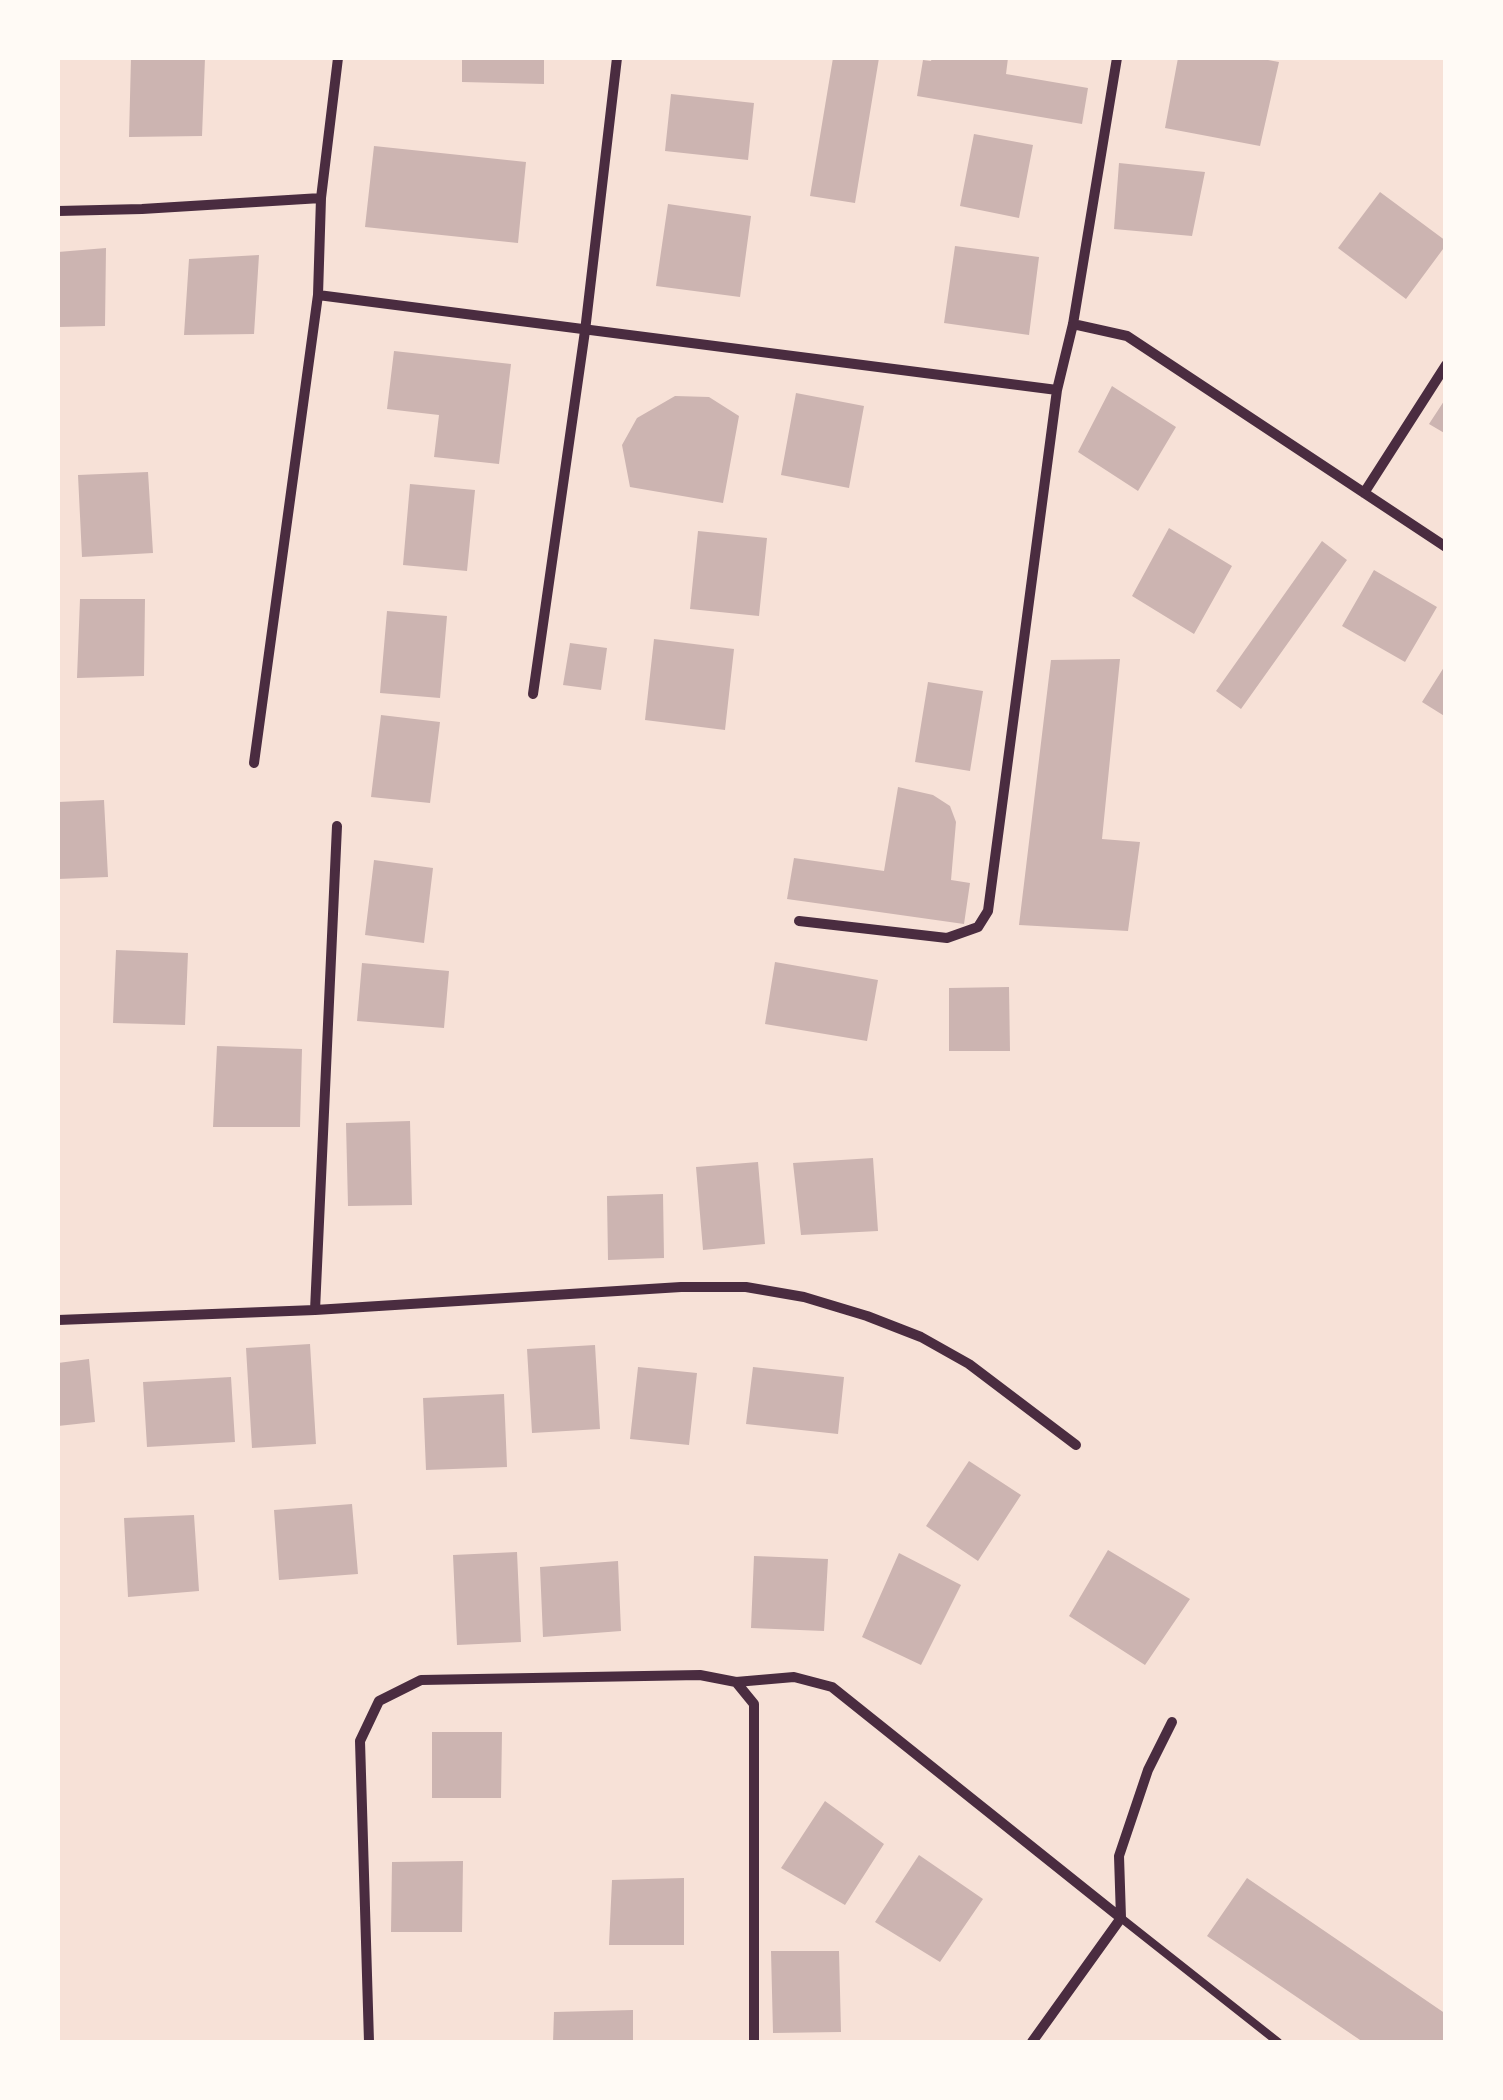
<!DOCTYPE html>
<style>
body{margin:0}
#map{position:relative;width:1503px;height:2100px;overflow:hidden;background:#f7e1d7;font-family:Mulish,sans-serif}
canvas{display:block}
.frame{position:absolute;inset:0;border:60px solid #fffaf5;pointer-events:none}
</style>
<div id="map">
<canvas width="1503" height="2100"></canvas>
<div class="frame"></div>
</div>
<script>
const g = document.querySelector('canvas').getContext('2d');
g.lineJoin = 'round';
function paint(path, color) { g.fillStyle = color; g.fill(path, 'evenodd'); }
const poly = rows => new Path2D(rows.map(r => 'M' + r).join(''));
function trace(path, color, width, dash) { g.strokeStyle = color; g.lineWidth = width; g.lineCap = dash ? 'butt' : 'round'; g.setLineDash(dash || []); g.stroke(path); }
const building = poly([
 [131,58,205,58,202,136,129,137],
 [462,58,544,58,544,84,462,82],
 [833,58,879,58,855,203,810,196],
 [932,58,1008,58,1006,74,1088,88,1082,124,917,96,923,60,931,61],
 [1178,58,1257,58,1279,62,1260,146,1165,128],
 [671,94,754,103,748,160,665,151],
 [974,134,1033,145,1019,218,960,206],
 [374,146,526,162,518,243,365,227],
 [1119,163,1205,172,1192,236,1114,229],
 [1380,192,1446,241,1446,245,1406,299,1338,248],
 [668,204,751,216,740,297,656,286],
 [955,246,1039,257,1029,335,944,323],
 [106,248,105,326,58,327,58,252],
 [259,255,254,334,184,335,189,259],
 [394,351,511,364,499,464,434,457,439,415,387,409],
 [1112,386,1176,427,1138,491,1078,452],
 [796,393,864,406,849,488,781,475],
 [675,396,709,397,739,416,723,503,630,487,622,445,637,418],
 [1446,398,1446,434,1429,424],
 [148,472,153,553,82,557,78,475],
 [410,484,475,490,467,571,403,565],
 [1169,528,1232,566,1194,634,1132,596],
 [698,531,767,538,759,616,690,609],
 [1322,541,1347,560,1241,709,1216,691],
 [1374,570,1437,607,1405,662,1342,626],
 [80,599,145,599,144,676,77,678],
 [387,611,447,616,440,698,380,693],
 [654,639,734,649,725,730,645,720],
 [570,643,607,648,601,690,563,685],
 [1120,659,1102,839,1140,842,1128,931,1019,925,1051,660],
 [1446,664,1446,717,1422,702],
 [928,682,983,691,970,771,915,762],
 [381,715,440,722,430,803,371,797],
 [898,787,933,795,950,806,956,822,951,880,970,883,964,924,787,899,794,858,884,871],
 [104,800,108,877,58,879,58,802],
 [374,860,433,868,424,943,365,935],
 [116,950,188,953,185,1025,113,1023],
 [775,962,878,980,867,1041,765,1024],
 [362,963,449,971,444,1028,357,1021],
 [1009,987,1010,1051,949,1051,949,988],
 [217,1046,302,1049,300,1127,213,1127],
 [410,1121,412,1205,348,1206,346,1123],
 [873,1158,878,1231,801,1235,793,1163],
 [758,1162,765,1244,703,1250,696,1167],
 [663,1194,664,1258,608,1260,607,1196],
 [310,1344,316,1444,252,1448,246,1348],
 [595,1345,600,1429,532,1433,527,1349],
 [89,1359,95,1422,58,1426,58,1363],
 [638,1367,697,1373,689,1445,630,1439],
 [753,1367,844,1377,838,1434,746,1424],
 [231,1377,235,1442,147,1447,143,1382],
 [504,1394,507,1467,426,1470,423,1398],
 [969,1461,1021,1495,978,1561,926,1526],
 [352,1504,358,1574,279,1580,274,1510],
 [194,1515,199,1591,128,1597,124,1518],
 [1108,1550,1190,1599,1145,1665,1069,1616],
 [517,1552,521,1642,457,1645,453,1555],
 [899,1553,961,1585,921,1665,862,1637],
 [754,1556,828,1559,824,1631,751,1628],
 [618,1561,621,1631,543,1637,540,1567],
 [432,1732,502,1732,501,1798,432,1798],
 [825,1801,884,1844,845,1905,781,1868],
 [919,1855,983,1899,940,1962,875,1922],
 [463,1861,462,1932,391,1932,392,1862],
 [684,1878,684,1945,609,1945,612,1880],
 [1247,1878,1446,2014,1446,2042,1363,2042,1207,1936],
 [771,1951,839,1951,841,2032,773,2033],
 [633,2010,633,2042,553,2042,554,2012]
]);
const service = poly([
 [1121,1918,1278,2042]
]);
const minor = poly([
 [58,211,142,209,321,198],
 [318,295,1057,390],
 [1073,324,1127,336,1446,547],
 [1364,493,1446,365],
 [533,694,585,331,617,58],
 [254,763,318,295,321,198,338,58],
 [799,921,947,938,978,927,988,911,1057,390,1073,324,1117,58],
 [315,1310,337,826],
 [58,1320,315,1310,681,1287,746,1287,804,1297,867,1316,921,1337,969,1364,1076,1445],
 [736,1682,794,1677,832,1687,1121,1918,1032,2042],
 [1121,1918,1119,1856,1148,1770,1172,1722],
 [369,2042,360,1741,379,1701,421,1680,700,1675,736,1682,754,1704,754,2042]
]);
paint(building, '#ccb4b1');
trace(service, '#4a2c40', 8);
trace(minor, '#4a2c40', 10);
</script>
